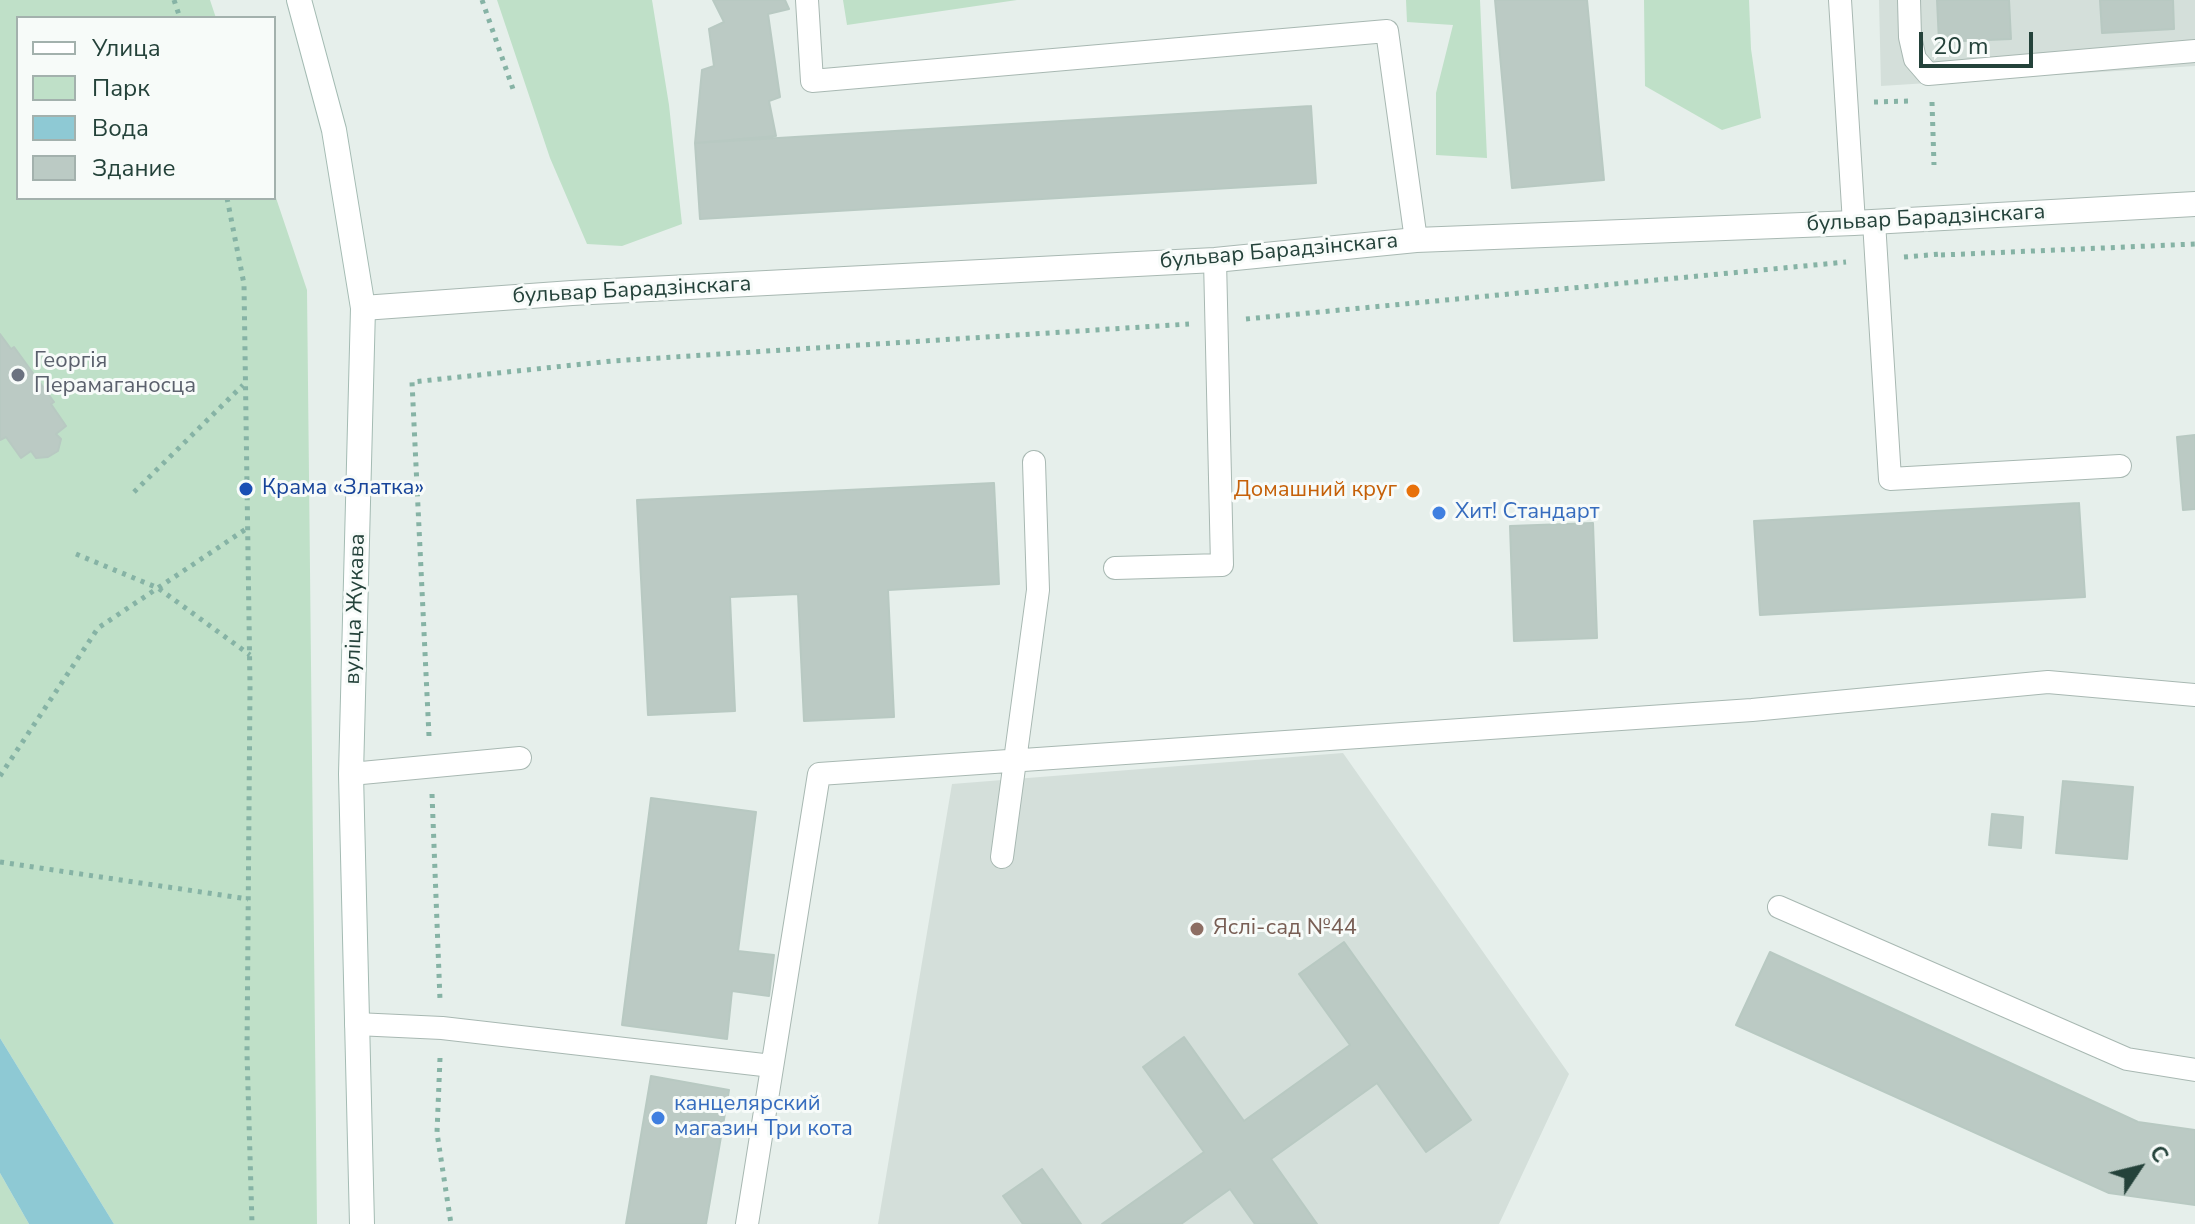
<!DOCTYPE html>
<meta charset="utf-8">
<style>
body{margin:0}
#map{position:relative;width:2195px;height:1224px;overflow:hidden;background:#e6efeb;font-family:"Nunito Sans",sans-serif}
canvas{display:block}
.legend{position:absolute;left:16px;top:16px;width:260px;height:184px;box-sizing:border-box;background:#f7fbf9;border:2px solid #a3b1ad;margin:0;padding:10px 14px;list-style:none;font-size:24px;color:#24423a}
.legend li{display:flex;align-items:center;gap:16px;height:40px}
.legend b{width:40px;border:2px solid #a3b1ad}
.north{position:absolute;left:2099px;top:1128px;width:80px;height:80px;-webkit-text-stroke:6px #f7fbf9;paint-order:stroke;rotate:55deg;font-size:22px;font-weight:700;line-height:32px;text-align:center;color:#24423a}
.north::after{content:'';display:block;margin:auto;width:28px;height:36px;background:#24423a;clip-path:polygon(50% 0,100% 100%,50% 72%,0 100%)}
.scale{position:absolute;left:1919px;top:32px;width:114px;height:36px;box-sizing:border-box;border:4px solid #24423a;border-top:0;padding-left:10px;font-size:24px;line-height:28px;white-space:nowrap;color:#24423a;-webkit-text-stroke:6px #f7fbf9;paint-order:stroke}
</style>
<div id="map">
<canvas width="2195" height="1224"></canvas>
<ul class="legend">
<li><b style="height:10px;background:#fff"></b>Улица</li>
<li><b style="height:22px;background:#bfe0c8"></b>Парк</li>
<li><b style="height:22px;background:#8ec9d4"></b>Вода</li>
<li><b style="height:22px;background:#bbcac4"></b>Здание</li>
</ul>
<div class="north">С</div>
<div class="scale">20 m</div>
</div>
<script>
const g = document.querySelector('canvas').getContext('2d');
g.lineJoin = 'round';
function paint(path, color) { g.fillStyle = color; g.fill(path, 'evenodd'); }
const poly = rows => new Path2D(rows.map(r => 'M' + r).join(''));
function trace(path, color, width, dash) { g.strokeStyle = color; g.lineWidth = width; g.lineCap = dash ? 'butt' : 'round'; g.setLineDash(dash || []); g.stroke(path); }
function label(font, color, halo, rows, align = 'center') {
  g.font = font + ' "Nunito Sans",sans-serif'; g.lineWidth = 6; g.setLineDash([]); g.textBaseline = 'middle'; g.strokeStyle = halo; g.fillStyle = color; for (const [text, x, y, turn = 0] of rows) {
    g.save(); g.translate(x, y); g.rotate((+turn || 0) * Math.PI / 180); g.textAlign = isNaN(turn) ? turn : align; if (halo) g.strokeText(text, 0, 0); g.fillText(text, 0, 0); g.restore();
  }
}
const built = poly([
 [1879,0,2195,0,2195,66,1881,86],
 [1343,753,1569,1074,1499,1224,878,1224,952,784]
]);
const green = poly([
 [0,0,210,0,216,18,18,18,18,198,274,198,274,192,307,290,317,1224,114,1224,0,1038],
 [497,0,652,0,669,105,682,224,622,246,587,244,550,158],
 [843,0,1017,0,847,25],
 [1406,0,1480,0,1487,158,1436,155,1436,93,1453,25,1407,22],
 [1644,0,1749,0,1751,49,1761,118,1722,130,1645,86],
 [0,1173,29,1224,0,1224]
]);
const water = poly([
 [0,1038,114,1224,29,1224,0,1173]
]);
const building = poly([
 [713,0,785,0,789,9,768,14,780,97,769,101,776,136,695,143,702,70,714,66,709,29,724,22,713,0],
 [1495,0,1587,0,1604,180,1512,188,1495,0],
 [1937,0,2009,0,2011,39,1939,42,1937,0],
 [2100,0,2173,0,2174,29,2102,33,2100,0],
 [1311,106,1316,183,700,219,695,143,1311,106],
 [0,334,11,349,14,347,54,402,51,404,66,426,56,434,61,439,58,451,48,457,36,458,31,451,21,458,6,437,0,440,0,334],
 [2195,435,2195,509,2183,510,2177,437,2195,435],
 [994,483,999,584,888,590,894,717,804,721,798,594,730,597,735,711,648,715,637,500,994,483],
 [2079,503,2085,597,1760,615,1754,521,2079,503],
 [1593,523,1597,638,1514,641,1510,526,1593,523],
 [2063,781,2133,787,2127,859,2056,853,2063,781],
 [651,798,756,812,738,951,774,955,769,996,732,991,727,1039,622,1025,651,798],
 [1992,814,2023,817,2021,848,1989,845,1992,814],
 [1344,942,1471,1120,1426,1152,1377,1083,1271,1159,1317,1224,1255,1224,1230,1189,1181,1224,1102,1224,1204,1152,1143,1067,1184,1037,1244,1121,1350,1045,1299,974,1344,942],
 [1770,952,2138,1122,2195,1130,2195,1205,2109,1193,1736,1025,1770,952],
 [651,1076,729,1090,706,1224,626,1224,651,1076],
 [1042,1169,1081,1224,1023,1224,1003,1196,1042,1169]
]);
const path = poly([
 [174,0,180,18],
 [482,0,513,89],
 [1874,102,1911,101],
 [1932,102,1934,165],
 [227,198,244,284,250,686,247,1053,252,1224],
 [1941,255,2195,244],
 [1904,257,1941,254],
 [1246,319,1846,262],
 [134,492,243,385],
 [76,554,158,588,250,655],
 [429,736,412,382,612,361,1189,324],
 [0,776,98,628,246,529],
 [432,794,440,1000],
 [0,862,248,899],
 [440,1058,437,1133,451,1224]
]);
const lane = poly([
 [807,0,812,81,1387,31,1416,240],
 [1840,0,1854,223],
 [1909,0,1910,37,1915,59,1928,74,2195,51],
 [1874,222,1890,479,2120,466],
 [1115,568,1222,565,1215,260],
 [351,774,520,758],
 [1002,857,1038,590,1034,462],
 [1779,907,2127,1059,2195,1070],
 [356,1024,442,1028,772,1066],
 [747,1224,819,774,1752,710,2048,682,2195,695]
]);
const street = poly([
 [363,308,572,293,1215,260,1416,240,1854,223,2195,204]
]);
const secondary = poly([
 [299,0,334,130,363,308,351,774,362,1224]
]);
const markers = [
 [18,375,8,"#6b7280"],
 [246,489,8,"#1a4fb4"],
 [1413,491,8,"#e8710a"],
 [1439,513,8,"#3f7fe0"],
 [1197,929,8,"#8d6e63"],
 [658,1118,8,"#3f7fe0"]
];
const streetNames = [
 ["бульвар Барадзінскага",1926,219,-3],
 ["бульвар Барадзінскага",1279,252,-5],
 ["бульвар Барадзінскага",632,291,-3],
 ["вуліца Жукава",356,609,-88]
];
const worshipNames = [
 ["Георгія",34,362],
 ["Перамаганосца",34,387]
];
const transitNames = [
 ["Крама «Златка»",262,489]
];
const foodNames = [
 ["Домашний круг",1397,491]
];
const shopNames = [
 ["Хит! Стандарт",1455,513],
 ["канцелярский",674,1105],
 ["магазин Три кота",674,1130]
];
const educationNames = [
 ["Яслі-сад №44",1213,929]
];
paint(built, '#d4dfda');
paint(green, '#bfe0c8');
paint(water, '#8ec9d4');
paint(building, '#bbcac4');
trace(building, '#b8c9c2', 2);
trace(lane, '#a8b8b2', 24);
trace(street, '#a8b8b2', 26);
trace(secondary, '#a4bbb3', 26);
trace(path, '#86b3a5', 5, [4, 6]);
trace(lane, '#fff', 22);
trace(street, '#fff', 24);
trace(secondary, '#fff', 24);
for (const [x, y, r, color] of markers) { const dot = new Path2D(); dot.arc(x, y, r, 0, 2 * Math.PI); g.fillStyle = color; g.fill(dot); trace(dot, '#f7fbf9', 3); }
label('22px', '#24423a', '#f7fbf9', streetNames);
label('22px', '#5b616d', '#f7fbf9', worshipNames, 'left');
label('22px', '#164399', '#f7fbf9', transitNames, 'left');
label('22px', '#c56008', '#f7fbf9', foodNames, 'right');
label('22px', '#366cbe', '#f7fbf9', shopNames, 'left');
label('22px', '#785e54', '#f7fbf9', educationNames, 'left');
</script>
